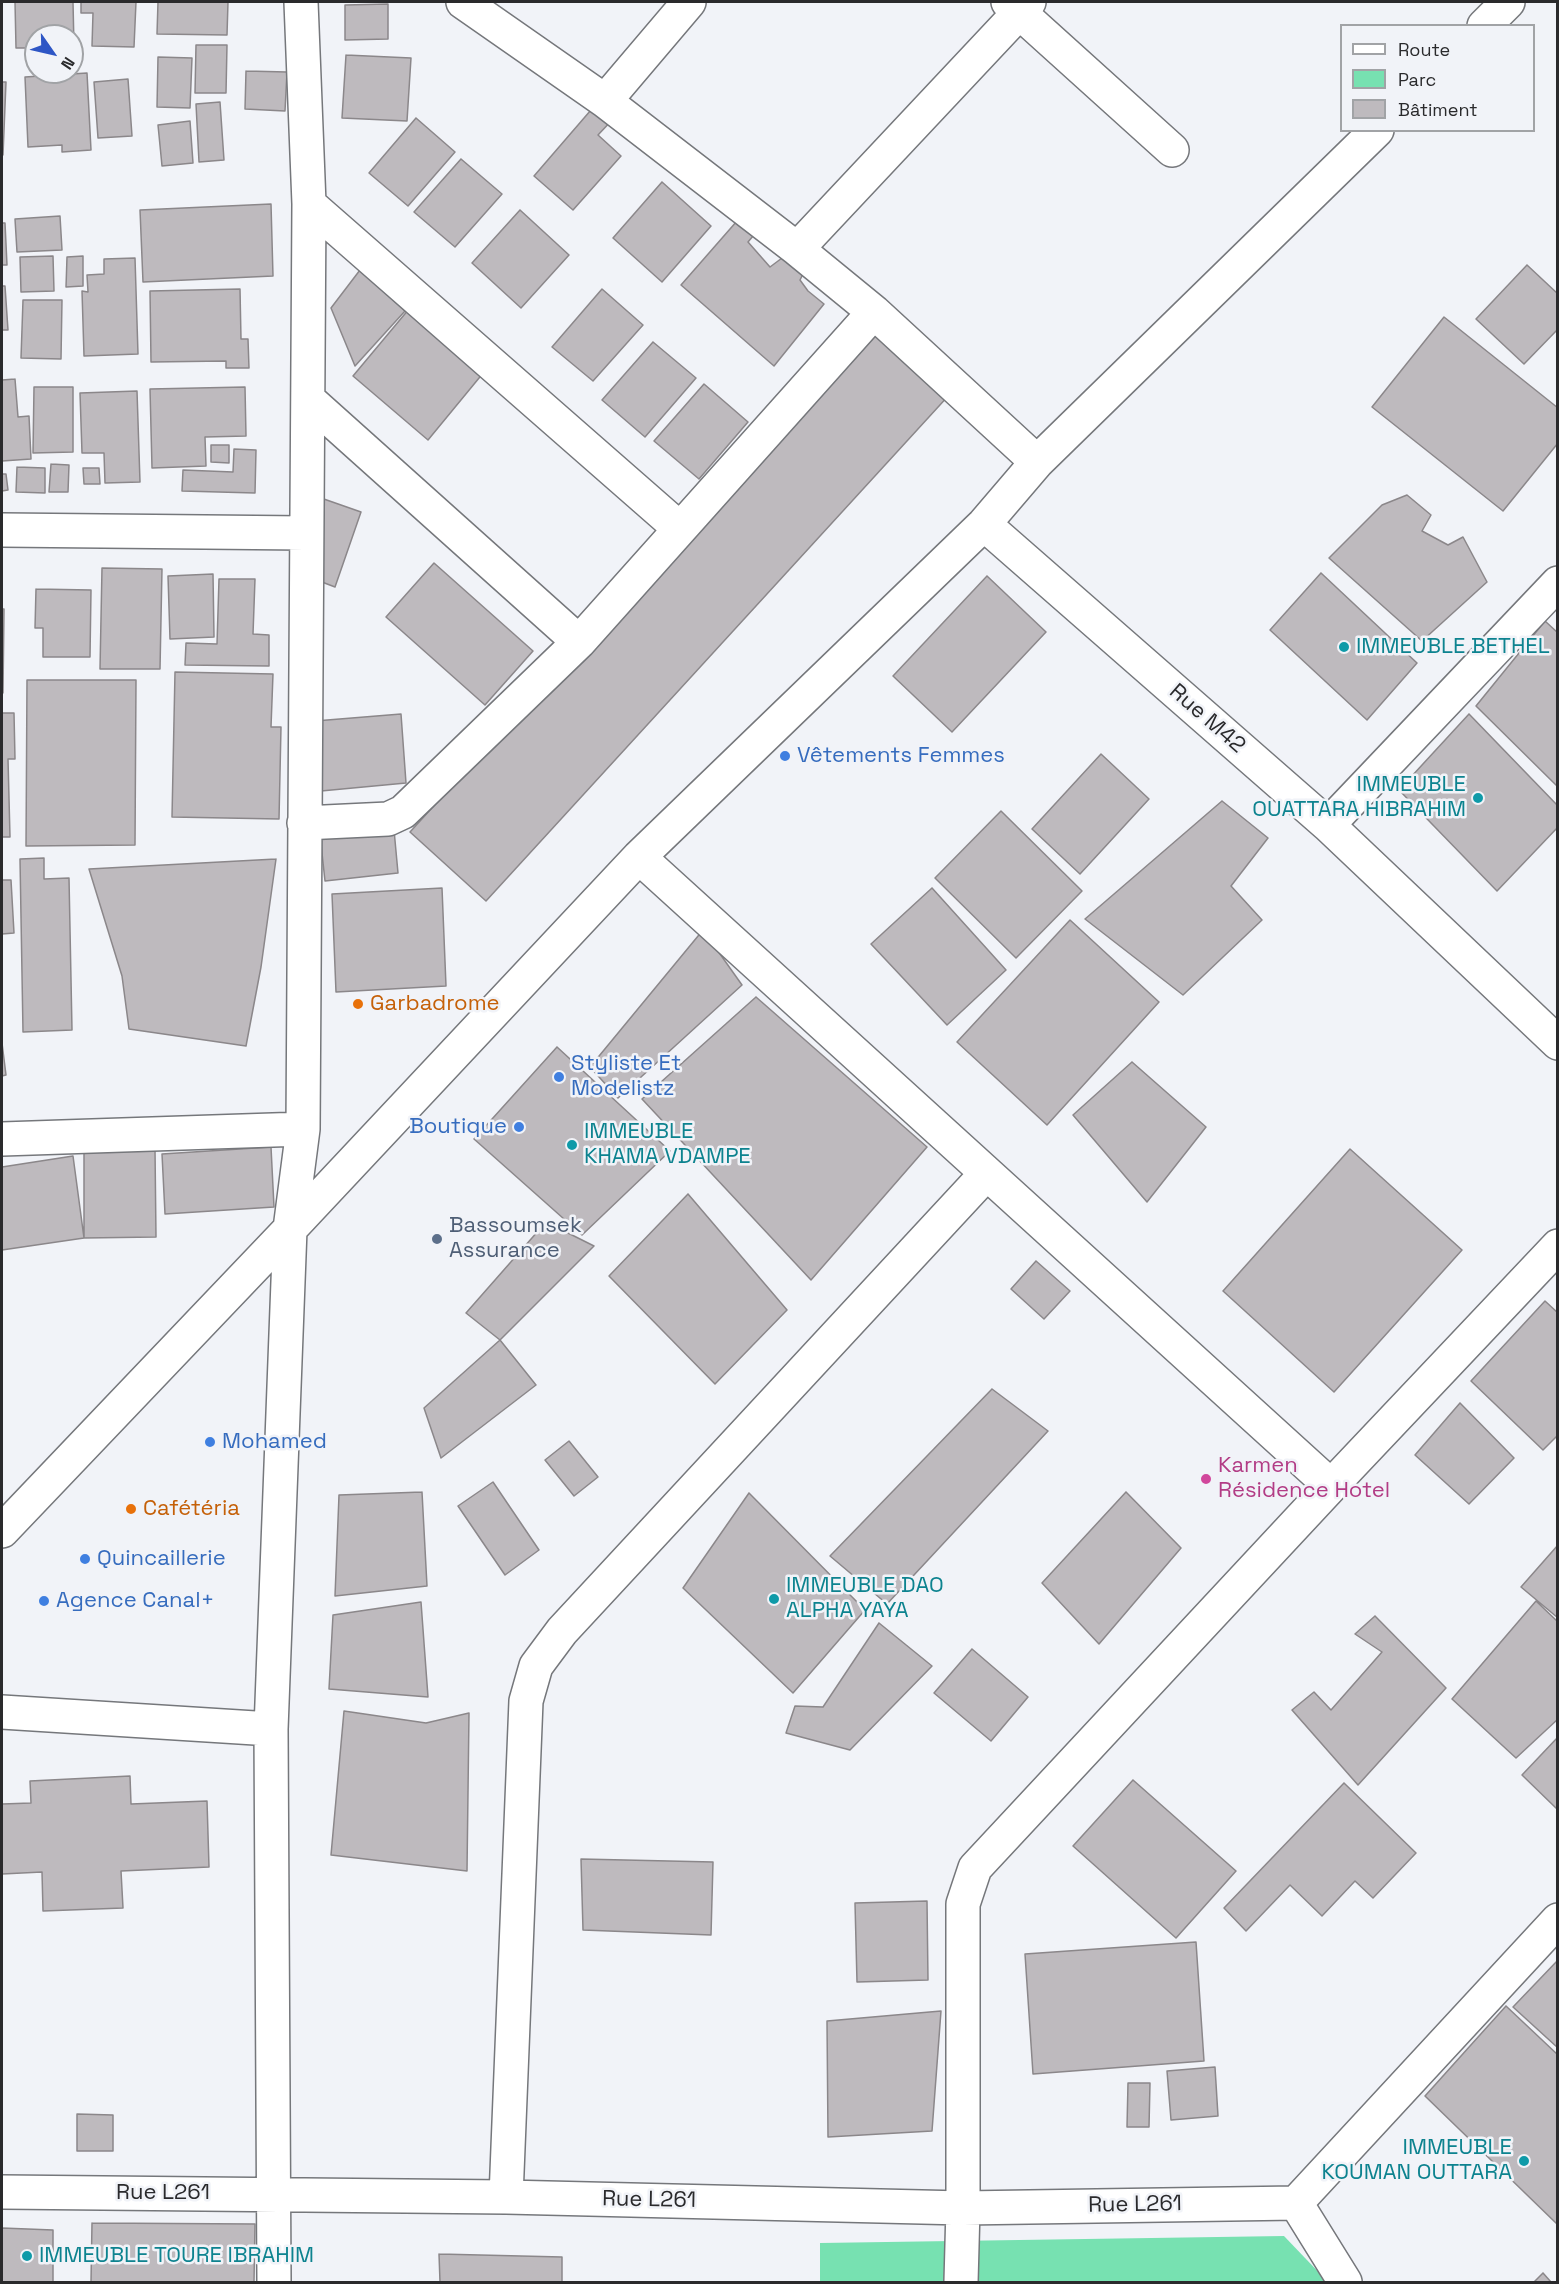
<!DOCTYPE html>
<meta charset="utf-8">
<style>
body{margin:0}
#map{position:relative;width:1559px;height:2284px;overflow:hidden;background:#f1f3f8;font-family:"Space Grotesk",sans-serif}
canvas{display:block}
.frame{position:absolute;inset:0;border:3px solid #2a2a2c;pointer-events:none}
.legend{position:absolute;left:1340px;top:24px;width:195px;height:108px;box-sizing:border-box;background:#f1f3f8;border:2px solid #a1a3a6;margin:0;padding:8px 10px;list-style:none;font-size:18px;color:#2a2a2c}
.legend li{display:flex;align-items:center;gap:12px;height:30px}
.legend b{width:30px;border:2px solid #a1a3a6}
.north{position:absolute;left:24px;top:24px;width:60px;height:60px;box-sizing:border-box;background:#f1f3f8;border:2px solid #a1a3a6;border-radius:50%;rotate:124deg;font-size:16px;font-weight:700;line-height:24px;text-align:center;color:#2a2a2c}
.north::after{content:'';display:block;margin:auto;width:21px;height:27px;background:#2e56c5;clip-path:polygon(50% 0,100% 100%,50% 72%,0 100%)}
</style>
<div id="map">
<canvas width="1559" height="2284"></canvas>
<div class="frame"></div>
<ul class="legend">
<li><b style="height:8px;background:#fff"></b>Route</li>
<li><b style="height:16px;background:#77e1b1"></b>Parc</li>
<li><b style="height:16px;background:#bebabe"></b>Bâtiment</li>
</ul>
<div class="north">N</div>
</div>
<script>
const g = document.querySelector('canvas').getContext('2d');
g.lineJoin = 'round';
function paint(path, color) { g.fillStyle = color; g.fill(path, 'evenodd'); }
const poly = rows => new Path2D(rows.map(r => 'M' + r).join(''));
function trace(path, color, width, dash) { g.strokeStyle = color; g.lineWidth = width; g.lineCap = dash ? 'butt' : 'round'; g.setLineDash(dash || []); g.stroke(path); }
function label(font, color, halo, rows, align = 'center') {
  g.font = font + ' "Space Grotesk",sans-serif'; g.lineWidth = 5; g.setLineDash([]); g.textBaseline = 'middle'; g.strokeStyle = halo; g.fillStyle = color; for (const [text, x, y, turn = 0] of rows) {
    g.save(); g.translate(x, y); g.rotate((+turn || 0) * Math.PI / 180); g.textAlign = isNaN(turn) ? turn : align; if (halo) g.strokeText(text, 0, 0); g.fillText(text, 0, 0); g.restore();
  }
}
const green = poly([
 [1284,2236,1328,2282,820,2282,820,2243]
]);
const building = poly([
 [15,2,73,2,74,47,72,47,72,36,36,36,36,48,16,48,15,2],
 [81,2,136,2,134,47,92,46,93,13,81,13,81,2],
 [158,2,228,2,227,35,157,34,158,2],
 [388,4,388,39,345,40,345,5,388,4],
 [196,45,227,45,226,93,195,93,196,45],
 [346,55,411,58,407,121,342,118,346,55],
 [158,57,192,58,190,108,157,107,158,57],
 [246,71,287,72,285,111,245,109,246,71],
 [87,73,91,150,62,152,62,145,28,147,25,77,87,73],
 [128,79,132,136,98,138,94,82,128,79],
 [2,82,6,82,3,155,2,155,2,82],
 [220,102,224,160,199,162,196,104,220,102],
 [597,103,614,118,598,135,621,156,573,210,534,176,597,103],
 [416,118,455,152,408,206,369,173,416,118],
 [190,121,193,163,162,166,158,125,190,121],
 [461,159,502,194,455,247,414,212,461,159],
 [662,182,711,226,662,282,613,238,662,182],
 [271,204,273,276,143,282,140,210,271,204],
 [520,210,569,255,521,308,472,263,520,210],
 [60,216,62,250,17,252,15,219,60,216],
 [737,221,759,229,748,242,770,267,794,249,810,260,800,280,808,291,824,304,774,366,681,285,737,221],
 [2,223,5,223,7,265,2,265,2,223],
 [53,256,54,291,21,292,20,257,53,256],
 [83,256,83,286,66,287,67,257,83,256],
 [135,258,138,354,84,356,82,291,88,292,87,275,104,274,104,259,135,258],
 [1527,265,1558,294,1558,329,1524,364,1476,319,1527,265],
 [360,270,405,311,355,366,331,308,360,270],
 [2,286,5,286,8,330,2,330,2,286],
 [240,289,241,339,248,339,249,368,226,368,226,361,151,362,150,291,240,289],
 [602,289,643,325,593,381,552,347,602,289],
 [23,300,62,300,61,359,21,358,23,300],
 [409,309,484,372,428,440,353,376,409,309],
 [1444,317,1558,408,1558,443,1503,511,1372,407,1444,317],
 [874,324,950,394,486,901,410,832,874,324],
 [653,342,696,378,645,437,602,400,653,342],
 [15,379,18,417,29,416,31,459,2,461,2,380,15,379],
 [704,384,748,422,699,479,654,441,704,384],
 [34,387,73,387,73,452,33,453,34,387],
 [245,387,246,436,205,437,206,466,152,468,150,389,245,387],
 [137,391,140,482,105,483,104,453,82,453,80,393,137,391],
 [211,445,229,445,229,463,211,462,211,445],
 [234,449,256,450,255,493,182,491,183,470,233,472,234,449],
 [51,464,69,465,68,492,49,492,51,464],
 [17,467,45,468,45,493,16,492,17,467],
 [83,468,99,468,100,484,84,484,83,468],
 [2,474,6,474,8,490,2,491,2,474],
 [1407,495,1431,515,1422,531,1448,545,1463,537,1487,582,1422,641,1329,558,1382,505,1407,495],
 [321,498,361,512,335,587,314,579,321,498],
 [434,563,533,651,485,705,386,617,434,563],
 [102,568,162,569,160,669,100,669,102,568],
 [1321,573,1417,663,1367,720,1270,630,1321,573],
 [213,574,214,637,170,639,168,576,213,574],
 [987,576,1046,632,952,732,893,676,987,576],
 [219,579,255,579,253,634,269,635,269,666,185,665,186,643,217,644,219,579],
 [36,589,91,590,90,657,43,657,43,628,35,628,36,589],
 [2,609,4,609,3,693,2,693,2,609],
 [1545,621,1558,633,1558,787,1476,706,1545,621],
 [175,672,273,674,271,727,281,727,279,819,172,817,175,672],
 [27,680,136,680,135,845,26,846,27,680],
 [2,713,14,713,15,759,8,759,10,837,2,837,2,713],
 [401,714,406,783,321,791,315,721,401,714],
 [1469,714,1558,806,1558,827,1497,891,1399,790,1469,714],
 [1101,754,1149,799,1080,874,1032,829,1101,754],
 [1222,801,1268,838,1231,886,1262,920,1183,995,1085,919,1222,801],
 [392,808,398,873,325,881,318,816,392,808],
 [1001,811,1082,891,1016,958,935,878,1001,811],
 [44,858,44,879,69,878,72,1030,23,1032,20,859,44,858],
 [276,859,261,967,246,1046,129,1029,122,976,89,869,276,859],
 [2,880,11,880,14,933,2,934,2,880],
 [442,888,446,986,336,992,332,894,442,888],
 [932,888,1006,970,947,1025,871,944,932,888],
 [1070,920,1159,1002,1047,1125,957,1042,1070,920],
 [703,930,742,985,618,1098,590,1067,703,930],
 [756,997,927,1147,811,1280,642,1099,756,997],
 [2,1043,6,1075,2,1076,2,1043],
 [557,1047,670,1151,582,1235,474,1139,557,1047],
 [1132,1062,1206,1127,1147,1202,1073,1115,1132,1062],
 [271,1147,274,1207,165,1214,162,1154,271,1147],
 [155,1149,156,1237,84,1238,84,1150,155,1149],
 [1350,1149,1462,1250,1334,1392,1223,1291,1350,1149],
 [73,1156,84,1238,2,1250,2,1167,73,1156],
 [688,1194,787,1310,715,1384,609,1276,688,1194],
 [546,1222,594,1246,500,1340,466,1313,546,1222],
 [1036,1261,1070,1291,1044,1319,1011,1289,1036,1261],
 [1545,1301,1558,1313,1558,1435,1543,1450,1471,1381,1545,1301],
 [500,1340,536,1385,441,1458,424,1408,500,1340],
 [992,1389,1048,1431,887,1604,830,1556,992,1389],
 [1460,1403,1514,1458,1469,1504,1415,1455,1460,1403],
 [569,1441,598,1477,574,1496,545,1460,569,1441],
 [493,1482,539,1550,505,1575,458,1506,493,1482],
 [422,1492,427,1586,335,1596,339,1495,422,1492],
 [1126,1492,1181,1548,1099,1644,1042,1583,1126,1492],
 [749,1493,865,1610,793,1693,683,1588,749,1493],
 [1558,1545,1558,1618,1521,1587,1558,1545],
 [1536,1601,1558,1622,1558,1719,1516,1758,1452,1699,1536,1601],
 [421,1602,428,1697,329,1689,333,1615,421,1602],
 [1375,1616,1446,1688,1358,1785,1292,1710,1314,1692,1331,1710,1382,1652,1355,1634,1375,1616],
 [879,1623,932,1666,850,1750,786,1733,795,1706,823,1707,879,1623],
 [972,1649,1028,1697,991,1741,934,1693,972,1649],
 [344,1711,426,1723,469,1713,467,1871,331,1855,344,1711],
 [1558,1737,1558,1810,1522,1775,1558,1737],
 [130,1776,131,1804,207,1801,209,1867,121,1871,123,1908,43,1911,42,1872,2,1874,2,1804,31,1803,30,1781,130,1776],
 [1133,1780,1236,1871,1176,1938,1073,1846,1133,1780],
 [1344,1783,1416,1853,1373,1898,1355,1881,1322,1916,1290,1885,1246,1931,1224,1908,1344,1783],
 [581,1859,713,1862,711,1935,583,1930,581,1859],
 [927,1901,928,1980,857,1982,855,1903,927,1901],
 [1196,1942,1204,2061,1033,2074,1025,1954,1196,1942],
 [1558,1960,1558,2048,1513,2007,1558,1960],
 [1506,2006,1558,2055,1558,2225,1425,2096,1506,2006],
 [941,2011,932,2131,828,2137,827,2021,941,2011],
 [1215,2067,1218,2116,1171,2120,1167,2071,1215,2067],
 [1128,2083,1150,2083,1149,2127,1127,2127,1128,2083],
 [77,2114,113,2115,113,2151,77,2151,77,2114],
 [92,2223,255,2224,254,2282,91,2282,92,2223],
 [2,2228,53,2230,53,2282,2,2282,2,2228],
 [439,2254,562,2257,562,2282,440,2282,439,2254],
 [1543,2273,1551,2282,1534,2282,1543,2273]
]);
const minor = poly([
 [463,2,605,101,797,249,874,312,1037,462],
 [1008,2,1172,150],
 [1484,26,1508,2],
 [605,101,689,2],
 [309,204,679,528],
 [797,249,1029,2],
 [309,400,579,642],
 [984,524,1328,825,1558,1043],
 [2,530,305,533],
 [304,823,388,819,403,812,579,642,874,312],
 [1328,825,1558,583],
 [639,857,1331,1486],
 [2,1139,303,1129],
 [2,1531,290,1229,639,857,984,524,1037,462,1377,130],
 [2,1712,271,1729],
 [2,2192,506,2197,963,2208,1296,2203],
 [506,2197,526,1701,536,1666,562,1631,986,1174],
 [1296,2203,1558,1920],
 [1296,2203,1345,2282],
 [274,2282,271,1729,290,1229,303,1129,309,204,301,2],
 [961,2282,963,2208,963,1904,975,1868,1331,1486,1558,1246]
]);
const markers = [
 [1344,647,6,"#0f9aa8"],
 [785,756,6,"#3f7fe0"],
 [1478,798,6,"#0f9aa8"],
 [358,1004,6,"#e8710a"],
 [559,1077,6,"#3f7fe0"],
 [519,1127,6,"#3f7fe0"],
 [572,1145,6,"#0f9aa8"],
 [437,1239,6,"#5c6f8a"],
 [210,1442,6,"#3f7fe0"],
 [1206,1479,6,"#d1479c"],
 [131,1509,6,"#e8710a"],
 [85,1559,6,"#3f7fe0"],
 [774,1599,6,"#0f9aa8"],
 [44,1601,6,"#3f7fe0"],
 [1524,2161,6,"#0f9aa8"],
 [27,2256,6,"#0f9aa8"]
];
const cultureNames = [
 ["IMMEUBLE BETHEL",1356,647],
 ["IMMEUBLE",1466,785,"right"],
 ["OUATTARA HIBRAHIM",1466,810,"right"],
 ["IMMEUBLE",584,1132],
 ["KHAMA VDAMPE",584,1157],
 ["IMMEUBLE DAO",786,1586],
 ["ALPHA YAYA",786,1611],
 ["IMMEUBLE",1512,2148,"right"],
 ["KOUMAN OUTTARA",1512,2173,"right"],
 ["IMMEUBLE TOURE IBRAHIM",39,2256]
];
const streetNames = [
 ["Rue M42",1207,719,41],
 ["Rue L261",163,2193],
 ["Rue L261",649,2200,1],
 ["Rue L261",1135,2205,-1]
];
const shopNames = [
 ["Vêtements Femmes",797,756],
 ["Styliste Et",571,1064],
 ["Modelistz",571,1089],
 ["Boutique",507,1127,"right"],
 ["Mohamed",222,1442],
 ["Quincaillerie",97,1559],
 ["Agence Canal+",56,1601]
];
const foodNames = [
 ["Garbadrome",370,1004],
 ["Cafétéria",143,1509]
];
const serviceNames = [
 ["Bassoumsek",449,1226],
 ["Assurance",449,1251]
];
const hotelNames = [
 ["Karmen",1218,1466],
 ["Résidence Hotel",1218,1491]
];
paint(green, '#77e1b1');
paint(building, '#bebabe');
trace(building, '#8b878a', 1.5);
trace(minor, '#75777b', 36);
trace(minor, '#fff', 33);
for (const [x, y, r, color] of markers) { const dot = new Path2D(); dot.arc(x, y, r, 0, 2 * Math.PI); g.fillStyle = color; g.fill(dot); trace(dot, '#f1f3f8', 2); }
label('22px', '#0d838f', '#f1f3f8', cultureNames, 'left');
label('22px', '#2a2a2c', '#f1f3f8', streetNames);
label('22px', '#366cbe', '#f1f3f8', shopNames, 'left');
label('22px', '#c56008', '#f1f3f8', foodNames, 'left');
label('22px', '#4e5e75', '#f1f3f8', serviceNames, 'left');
label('22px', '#b23c85', '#f1f3f8', hotelNames, 'left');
</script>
